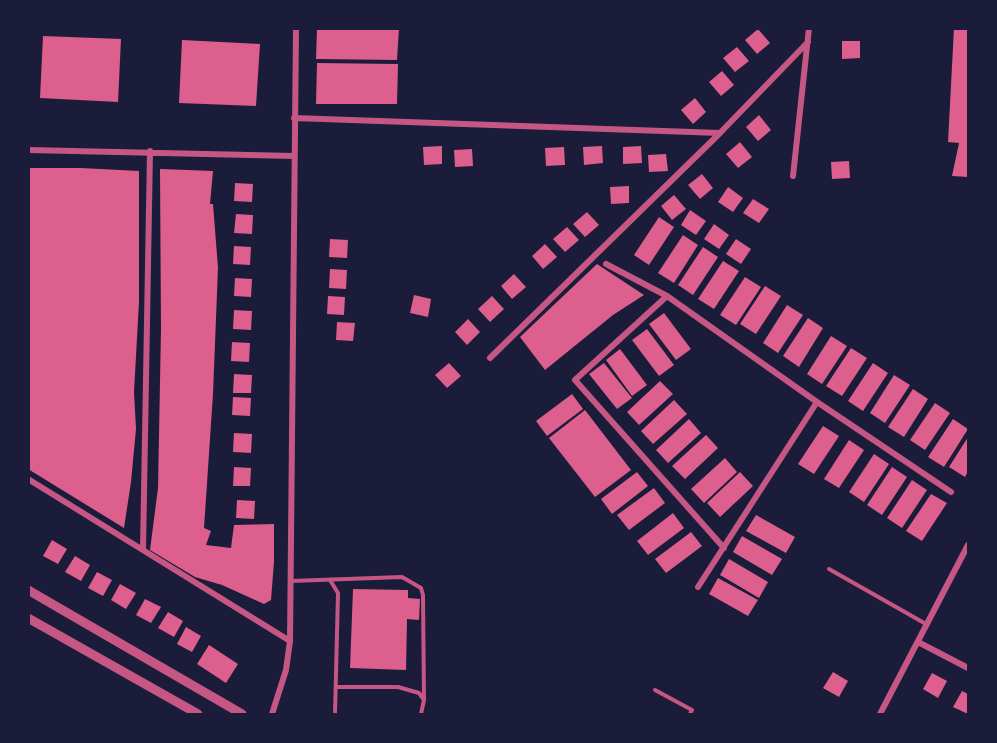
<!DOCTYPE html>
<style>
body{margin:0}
#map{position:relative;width:997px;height:743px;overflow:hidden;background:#1b1b3a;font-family:Barlow,sans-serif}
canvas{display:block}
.frame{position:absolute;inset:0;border:30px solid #1b1b3a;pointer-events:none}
</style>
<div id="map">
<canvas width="997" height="743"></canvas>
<div class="frame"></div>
</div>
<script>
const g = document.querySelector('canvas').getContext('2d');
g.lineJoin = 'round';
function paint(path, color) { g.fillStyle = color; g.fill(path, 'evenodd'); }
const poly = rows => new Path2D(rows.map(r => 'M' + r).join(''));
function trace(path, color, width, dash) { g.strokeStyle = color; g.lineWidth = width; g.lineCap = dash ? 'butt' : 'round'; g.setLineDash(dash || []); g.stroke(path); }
const building = poly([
 [317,28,399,28,397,60,316,59],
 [954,28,968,28,968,177,952,176,959,143,948,142],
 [758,29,770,43,757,54,745,40],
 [43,36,121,39,118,102,40,98],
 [182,40,260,44,256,106,179,103],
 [842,41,860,41,860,58,842,59],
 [737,47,749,61,735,72,723,58],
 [317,63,398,64,397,104,316,104],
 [722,71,734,85,721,96,709,82],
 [695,98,706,112,693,124,681,110],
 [759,115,771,130,758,141,746,127],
 [740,142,752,157,738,168,726,154],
 [442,146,442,164,424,165,423,147],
 [602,146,603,163,584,165,583,147],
 [641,146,642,163,623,164,623,147],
 [564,147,565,165,546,166,545,148],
 [472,149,473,166,455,167,454,150],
 [666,154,668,171,649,172,648,155],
 [849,161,850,178,832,179,831,162],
 [28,168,81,168,139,171,139,302,134,392,136,429,131,482,124,528,28,469],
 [160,169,213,171,210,204,213,204,218,268,213,394,204,528,211,531,206,545,231,548,234,525,274,524,274,562,271,600,264,604,222,585,195,577,150,550,158,488,161,329],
 [702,174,713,188,700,199,688,185],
 [235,183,253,184,252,202,234,201],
 [629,186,629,203,611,204,610,187],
 [728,187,743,198,733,212,718,202],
 [674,195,686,209,672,220,661,206],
 [753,199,769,209,759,223,743,213],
 [690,210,706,221,696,235,681,225],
 [587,212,599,225,585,237,573,224],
 [236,214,253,215,252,234,234,233],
 [659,217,674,227,649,265,634,255],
 [714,224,729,235,719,249,704,239],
 [567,227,579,240,565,252,553,239],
 [683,235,698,245,674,283,658,273],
 [330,239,348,240,347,258,329,257],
 [736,239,751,249,741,264,726,254],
 [545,244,557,257,543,269,532,256],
 [234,246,251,247,250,265,233,264],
 [703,247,718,257,693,295,678,285],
 [723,261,739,271,714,309,698,299],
 [597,264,644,295,613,315,545,370,520,337],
 [330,269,347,270,346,289,329,288],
 [514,274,526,287,512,299,501,286],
 [745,277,761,287,736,325,720,315],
 [235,278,252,279,251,297,234,296],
 [765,286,781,296,756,334,740,324],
 [414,295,431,299,428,317,410,313],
 [328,296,345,297,344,315,327,314],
 [492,296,504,309,490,322,478,309],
 [787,305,803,315,778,353,763,343],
 [234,310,252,311,251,330,233,329],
 [664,313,691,349,676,360,649,324],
 [808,318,823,328,799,367,783,356],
 [468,319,480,332,467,345,455,332],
 [337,322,355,323,353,341,336,340],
 [647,329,674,365,659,376,632,340],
 [831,336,847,346,822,384,807,374],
 [232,342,250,343,249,362,231,361],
 [851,348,867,358,842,396,826,386],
 [620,349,647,385,632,396,606,360],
 [449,363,461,376,447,388,435,375],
 [604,363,632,398,617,409,589,374],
 [873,363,888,373,863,411,848,401],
 [234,374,252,375,251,393,233,393],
 [894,375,910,385,885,423,870,413],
 [660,381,673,394,639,425,627,412],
 [913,389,928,399,904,437,888,427],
 [572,394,583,409,547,436,536,421],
 [233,397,251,398,250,416,232,415],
 [674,400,687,414,653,444,641,431],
 [935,403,950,413,925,450,910,440],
 [585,410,631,470,595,497,549,438],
 [689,419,701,433,668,463,656,450],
 [953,419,968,429,944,467,928,457],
 [823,426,839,436,814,474,798,464],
 [234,433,252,434,251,453,233,452],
 [706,435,718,448,685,479,672,466],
 [968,437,968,471,965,477,949,467],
 [849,440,864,450,839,488,824,479],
 [874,454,889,464,864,502,849,492],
 [725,458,737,472,704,503,691,489],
 [234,467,251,468,250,486,233,486],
 [892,467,907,477,882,515,867,505],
 [637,472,648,486,612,514,601,499],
 [740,472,753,486,720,517,707,503],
 [912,480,927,490,902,528,887,518],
 [654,488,665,503,629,530,617,515],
 [931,494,947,503,922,541,906,531],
 [237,500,255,501,254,519,236,518],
 [673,513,684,528,648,555,637,541],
 [756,515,795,537,786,553,746,531],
 [691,532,702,546,666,573,655,559],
 [742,536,782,559,772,575,733,552],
 [52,540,67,549,58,564,43,556],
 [75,556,90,565,81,581,65,572],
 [729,559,768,582,759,598,720,575],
 [97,572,112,580,103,596,88,588],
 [718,578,758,600,748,616,709,594],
 [120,584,136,593,126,609,111,600],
 [353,589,408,590,408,598,420,599,419,620,407,619,406,670,350,668],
 [145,599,161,607,151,623,136,615],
 [168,612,183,621,174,637,158,628],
 [186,627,201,636,192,652,177,644],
 [209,645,238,664,226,683,197,664],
 [833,672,848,681,839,697,823,688],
 [932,673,947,681,938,698,923,689],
 [962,691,968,694,968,714,953,707]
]);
const service = poly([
 [829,569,926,624],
 [330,580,338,593,335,714],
 [291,581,402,577,421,588,423,595,424,700,421,714],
 [337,687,398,687,419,693,424,700],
 [655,690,692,710,690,714]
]);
const minor = poly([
 [294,118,720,133],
 [28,150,294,156],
 [793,176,809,28],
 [606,264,667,296,817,402,951,492],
 [667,296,575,380,724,548],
 [490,358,720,133,808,42],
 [28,479,290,641],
 [143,550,150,151],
 [698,587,817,402],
 [918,642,968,668],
 [272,714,286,670,290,641,296,28],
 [880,714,968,545]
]);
const tertiary = poly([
 [28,590,242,714],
 [28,618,198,714]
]);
paint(building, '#dd5f8e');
trace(service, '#c65784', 4);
trace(minor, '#c65784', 6);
trace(tertiary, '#c65784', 9);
</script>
